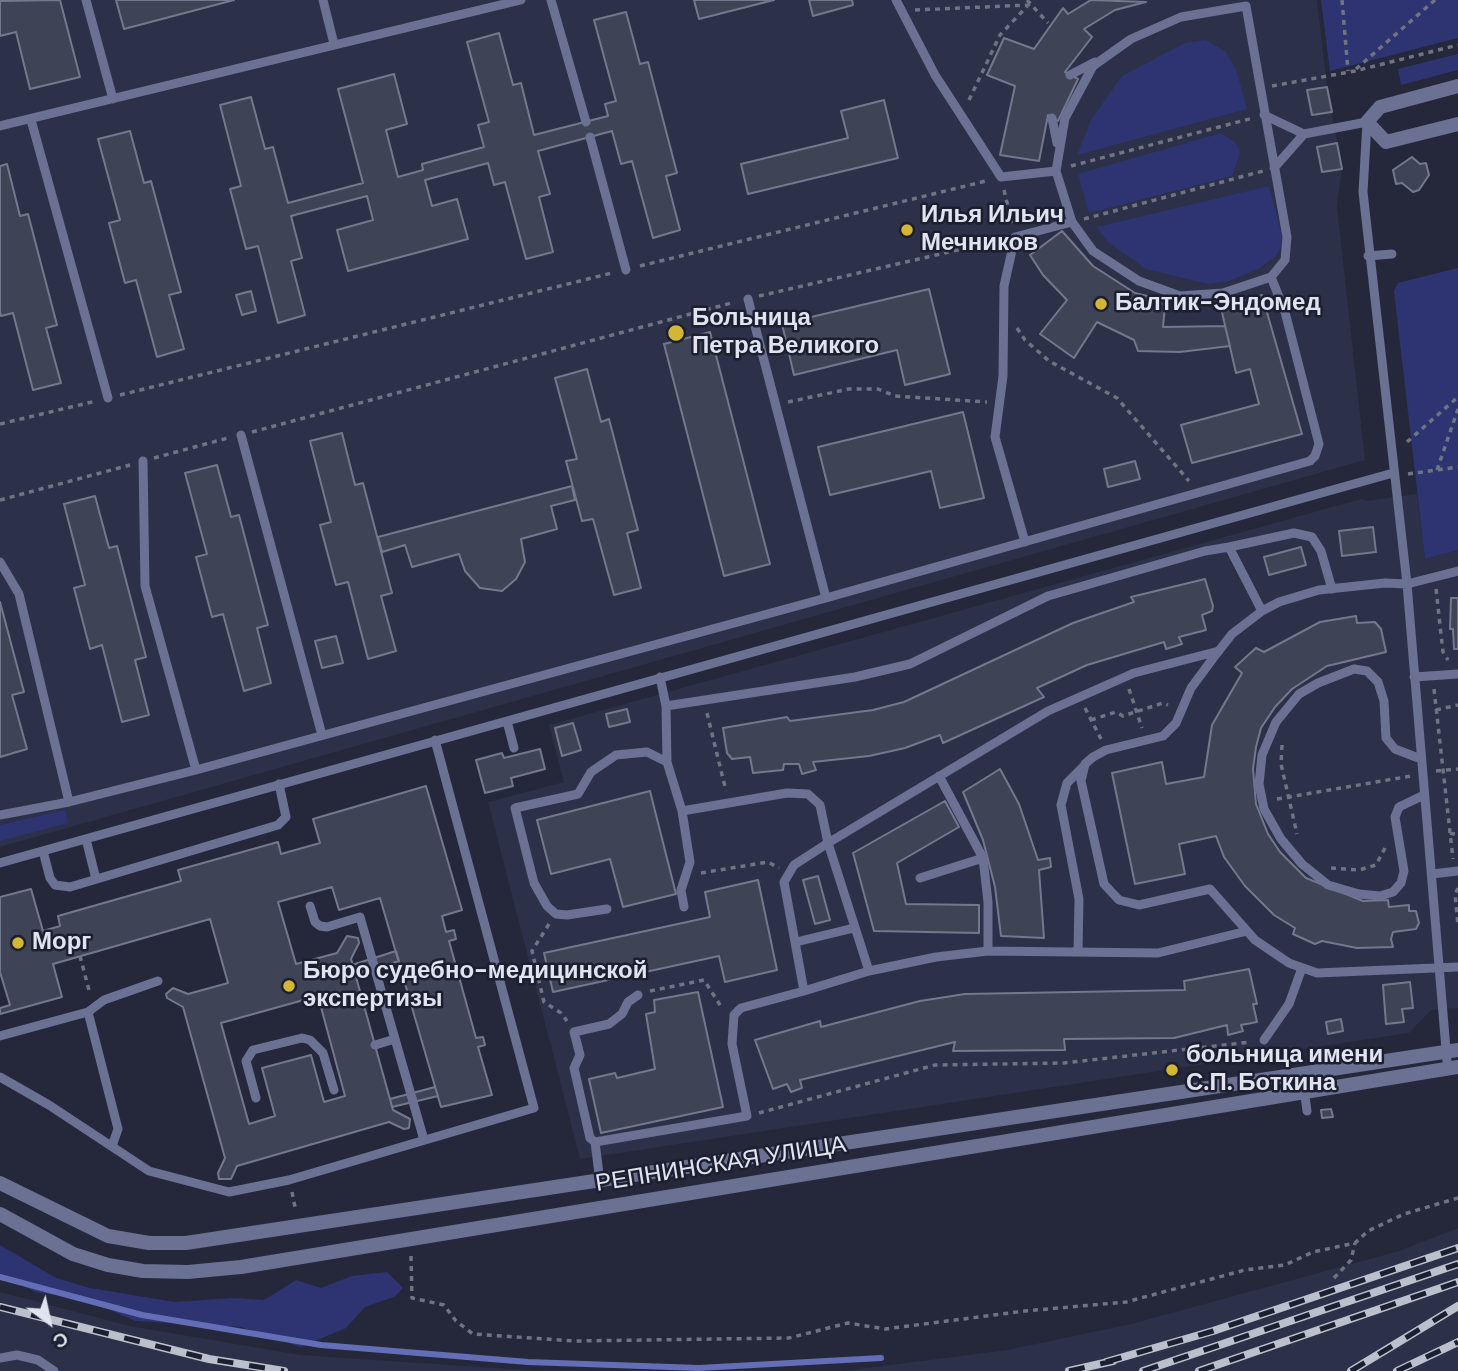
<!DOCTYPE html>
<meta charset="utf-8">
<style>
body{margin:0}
#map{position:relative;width:1458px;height:1371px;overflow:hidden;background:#25283a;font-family:"DM Sans",sans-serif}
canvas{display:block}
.north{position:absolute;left:14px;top:1287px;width:70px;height:70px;-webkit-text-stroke:5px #1c1f30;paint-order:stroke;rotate:147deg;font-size:19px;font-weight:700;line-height:28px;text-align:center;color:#e1e4f0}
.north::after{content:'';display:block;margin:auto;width:24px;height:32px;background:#e1e4f0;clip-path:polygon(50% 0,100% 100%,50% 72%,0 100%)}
</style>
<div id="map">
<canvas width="1458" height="1371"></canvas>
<div class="north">С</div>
</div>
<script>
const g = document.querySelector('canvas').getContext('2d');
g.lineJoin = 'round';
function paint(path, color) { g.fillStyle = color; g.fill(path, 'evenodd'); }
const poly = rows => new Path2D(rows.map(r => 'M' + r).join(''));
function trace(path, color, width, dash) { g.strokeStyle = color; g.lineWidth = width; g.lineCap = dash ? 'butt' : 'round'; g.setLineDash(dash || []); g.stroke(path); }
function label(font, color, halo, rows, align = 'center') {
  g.font = font + ' "DM Sans",sans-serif'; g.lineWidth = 5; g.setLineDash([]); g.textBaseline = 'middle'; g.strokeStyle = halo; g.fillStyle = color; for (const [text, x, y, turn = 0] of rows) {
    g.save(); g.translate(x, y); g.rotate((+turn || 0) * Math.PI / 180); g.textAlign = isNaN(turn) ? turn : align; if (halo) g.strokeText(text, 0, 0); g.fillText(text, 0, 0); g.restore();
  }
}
const built = poly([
 [0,0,1317,0,1327,87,1342,169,1337,206,1365,460,0,847],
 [1417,494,1425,559,1458,550,1458,1008,1431,1010,1409,1033,580,1159,488,802,564,782,549,725,1361,499,1367,501],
 [1458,1228,1458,1371,844,1371,1007,1350,1131,1324,1399,1251],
 [0,1292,130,1326,300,1355,526,1370,614,1371,0,1371]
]);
const green = poly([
 [1321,0,1458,0,1458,38,1330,71],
 [1206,40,1225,51,1236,69,1247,109,1077,155,1091,120,1122,76,1185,43],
 [1458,54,1458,70,1401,85,1398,69],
 [1221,133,1236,143,1240,153,1232,176,1089,213,1078,174],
 [1269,186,1283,240,1277,255,1260,268,1229,281,1208,284,1146,269,1108,242,1097,227],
 [1458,268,1458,550,1425,559,1394,291,1398,283],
 [65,810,68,823,0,841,0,825],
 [0,1245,56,1278,90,1288,174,1302,234,1298,264,1300,296,1280,321,1288,352,1276,387,1272,403,1288,394,1297,365,1307,346,1328,301,1347,241,1327,135,1321,89,1300,35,1292,7,1277,0,1277]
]);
const stream = poly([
 [0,1277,142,1315,321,1345,528,1362,699,1368,881,1358]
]);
const building = poly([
 [60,0,80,77,30,89,16,32,0,36,0,1,60,0],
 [116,0,234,0,124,29,116,0],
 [694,0,774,0,699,19,694,0],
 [809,0,852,0,853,5,813,16,809,0],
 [1091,0,1146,2,1115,10,1084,29,1092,37,1065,72,1078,79,1058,121,1048,115,1039,161,1000,155,1015,86,987,75,1004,38,1034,49,1063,8,1068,14,1091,0],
 [626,12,640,64,648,62,677,173,666,176,680,230,653,238,632,161,621,164,612,131,538,151,550,194,539,197,553,252,526,259,505,182,494,185,488,163,425,180,432,206,457,199,468,239,348,271,337,230,373,220,367,196,291,216,302,258,291,261,305,315,278,323,258,246,246,249,230,189,241,186,220,105,251,97,265,149,273,147,288,203,363,183,338,89,394,74,407,124,386,130,398,177,423,170,422,164,484,147,478,125,489,122,467,42,499,33,513,85,521,83,534,135,608,116,605,104,616,101,594,20,626,12],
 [1327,87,1332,112,1312,115,1307,90,1327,87],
 [884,100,898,158,748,194,741,164,848,138,841,111,884,100],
 [130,131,144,183,151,181,181,292,169,295,184,349,157,357,136,280,125,283,109,223,120,220,98,139,130,131],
 [1337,143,1342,169,1322,172,1317,147,1337,143],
 [1412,157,1420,164,1426,163,1429,175,1419,190,1413,192,1402,183,1396,184,1393,170,1412,157],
 [7,164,20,216,28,214,57,325,46,328,61,383,33,390,13,313,1,316,0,312,0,166,7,164],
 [1062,231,1093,266,1135,293,1155,298,1165,306,1163,327,1225,326,1230,346,1180,352,1138,351,1134,340,1097,322,1074,358,1040,334,1067,300,1043,275,1030,255,1062,231],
 [929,289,950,374,905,385,897,350,794,375,782,324,929,289],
 [251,291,256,311,242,315,236,295,251,291],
 [1262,295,1302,434,1192,463,1181,425,1259,404,1250,369,1236,373,1221,308,1262,295],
 [710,332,770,564,724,576,664,344,710,332],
 [587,369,601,422,609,419,638,530,627,533,641,588,614,595,593,519,582,521,566,461,577,459,555,378,587,369],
 [963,412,984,498,940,508,931,471,830,495,818,447,963,412],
 [342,433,355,485,363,483,392,593,381,596,396,651,368,659,348,582,336,585,320,525,331,522,310,441,342,433],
 [1135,461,1140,479,1108,487,1104,469,1135,461],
 [217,465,231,517,239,515,268,625,257,628,271,683,244,691,223,614,212,617,196,557,207,554,185,473,217,465],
 [572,486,575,500,551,506,557,529,521,539,525,562,516,579,502,591,480,588,465,571,459,554,412,567,405,545,382,552,378,537,572,486],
 [95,496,109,548,117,546,146,657,135,660,149,715,122,722,102,645,90,649,74,588,85,585,64,504,95,496],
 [1373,527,1376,552,1342,556,1339,531,1373,527],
 [1301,547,1306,565,1269,575,1264,557,1301,547],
 [1205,579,1213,606,1212,611,1202,615,1206,630,1179,637,1182,644,1166,649,1164,642,1087,665,1037,688,1044,697,943,743,940,735,905,748,869,756,813,762,816,770,802,774,799,764,784,764,783,770,753,773,750,757,732,759,727,753,723,728,787,717,790,721,873,710,904,702,1073,623,1134,602,1131,597,1205,579],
 [1451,598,1458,598,1458,649,1454,649,1453,629,1450,629,1451,598],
 [0,602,24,692,12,695,27,749,0,757,0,602],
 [1356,616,1357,623,1375,622,1381,629,1386,652,1327,666,1292,689,1275,707,1261,728,1256,747,1253,769,1256,804,1268,834,1280,852,1306,878,1363,901,1388,900,1389,907,1409,905,1409,911,1416,911,1419,923,1416,929,1393,932,1391,939,1393,947,1357,948,1322,941,1315,944,1293,934,1295,928,1274,915,1245,886,1224,857,1216,836,1179,844,1185,874,1135,884,1112,773,1162,762,1166,784,1204,777,1212,725,1242,673,1235,667,1256,648,1264,652,1320,622,1356,616],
 [336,636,343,663,322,668,315,641,336,636],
 [627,709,630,722,609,727,606,714,627,709],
 [573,723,581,750,562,756,555,728,573,723],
 [540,749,545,769,511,778,513,786,485,793,476,760,502,753,504,758,540,749],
 [1000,769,1019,804,1038,860,1050,858,1051,867,1039,870,1044,938,1001,936,995,887,983,840,963,792,1000,769],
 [426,786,462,910,442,916,446,932,454,930,456,939,449,941,476,1038,483,1037,485,1045,478,1047,492,1095,441,1107,380,898,339,910,332,887,278,902,296,964,337,953,347,936,358,938,359,943,351,959,393,1110,410,1119,409,1128,404,1129,389,1122,237,1166,231,1179,219,1179,218,1173,225,1158,183,1007,167,998,166,994,173,988,188,994,228,983,210,919,53,964,62,997,0,1014,0,1008,10,1005,0,972,0,897,31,889,43,931,60,926,58,916,181,881,178,870,278,842,281,854,320,843,313,819,426,786],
 [318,996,345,1096,324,1102,311,1055,262,1068,275,1116,249,1124,221,1023,318,996],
 [650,791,676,894,623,907,610,859,551,874,537,820,650,791],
 [945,801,959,827,897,863,906,904,979,905,979,933,874,931,853,853,945,801],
 [818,876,830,920,815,924,803,880,818,876],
 [758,880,777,970,725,982,719,956,553,992,544,953,710,917,705,892,758,880],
 [396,951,399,961,355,974,352,965,396,951],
 [1249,969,1257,1004,1253,1004,1257,1022,1241,1025,1243,1031,1228,1035,1227,1025,1174,1038,1064,1039,1065,1050,953,1051,955,1042,800,1080,802,1088,791,1092,787,1084,773,1089,755,1040,820,1021,821,1027,920,1001,965,994,1185,990,1184,981,1249,969],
 [1410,982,1413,1008,1402,1009,1404,1022,1386,1024,1383,985,1410,982],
 [698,992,723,1107,601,1133,589,1079,615,1073,617,1078,655,1069,646,1014,655,1012,654,1000,698,992],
 [1341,1019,1343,1031,1328,1034,1326,1022,1341,1019],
 [435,1087,438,1096,392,1107,390,1099,435,1087],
 [1331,1109,1333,1117,1322,1118,1321,1110,1331,1109]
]);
const path = poly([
 [1027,0,1048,23],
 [1342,0,1348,71],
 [915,10,1029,5],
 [1356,69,1435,0],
 [1272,86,1355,71,1458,45],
 [969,100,1000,35,1033,0],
 [1071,166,1253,118],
 [1004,190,1012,223],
 [1084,219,1263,171],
 [640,266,986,181],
 [759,296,1001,240],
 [1017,328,1025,340,1049,361,1117,398,1189,481],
 [120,395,612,273],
 [788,402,849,389,878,389,895,396,987,402],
 [0,424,96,401],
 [252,432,735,302],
 [1407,442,1458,397],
 [154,458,228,438],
 [1437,470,1458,409],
 [1408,474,1458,467],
 [0,500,130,465],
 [1436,589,1443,652,1448,660],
 [1129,689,1142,728],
 [1434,689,1453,859],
 [1085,708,1101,739],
 [1436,710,1458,705],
 [707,713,726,791],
 [1091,720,1116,712,1123,716,1163,703,1168,705],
 [1282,745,1281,764,1297,834],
 [1436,771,1458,769],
 [1277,799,1411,776],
 [1450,833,1458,835],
 [1331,868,1359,870,1376,865,1385,848],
 [701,873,768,862,779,868],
 [1458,888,1455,894,1458,925],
 [549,924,532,951,544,1002,561,1013,567,1021],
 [80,956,90,994],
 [650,991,704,980,722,1008],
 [759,1113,935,1065,1064,1063,1251,1042],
 [292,1192,295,1207],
 [411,1256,412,1298,444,1305,456,1321,473,1334,574,1341,789,1338,848,1323,885,1329,1025,1311,1126,1302,1245,1270,1285,1265,1313,1252,1355,1243,1368,1231,1404,1214,1458,1198],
 [1334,1278,1351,1260,1355,1243]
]);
const service = poly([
 [86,0,113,99],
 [323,0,334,44],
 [551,0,586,122],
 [896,0,935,75,1001,177,1056,171],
 [1246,6,1287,237,1285,260,1271,277,1223,293,1180,296,1139,281,1093,251,1072,222,1056,171,1065,118,1093,66,1131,39,1181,17,1246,6],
 [1070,75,1095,62],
 [1264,115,1304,134,1367,122,1363,192,1407,584,1447,1061],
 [1052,118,1057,143],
 [31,120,108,398],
 [0,126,521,0],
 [590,137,626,270],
 [1274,168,1304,134],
 [1368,256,1392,254],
 [748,299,826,598],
 [241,435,322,735],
 [143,461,145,586,196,770],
 [1025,542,995,437,1003,376,1004,286,1015,237,1072,222],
 [1229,547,1294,533,1312,537,1321,551,1332,589],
 [0,562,19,594,69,802],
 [1458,571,1407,584,1385,583,1319,590,1279,602,1262,611,1232,634,1214,657,1191,688,1176,723,1163,736,1106,750,1093,757,1085,764,1081,781,1104,884,1119,900,1139,905,1210,889,1255,940,1289,963,1317,973,1458,967],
 [1219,651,1134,673,1048,711,828,843,794,865,784,882,804,991,869,971,936,957,988,951,1158,953,1247,931],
 [660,677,666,706,667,762,682,811,690,862,681,890,684,907],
 [1414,677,1458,674],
 [666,706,855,677,910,664,1048,596,1205,551,1229,547,1262,611],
 [507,721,514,748],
 [1421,759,1395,749,1386,738,1384,701,1378,682,1367,671,1354,669,1318,683,1299,694,1276,722,1262,755,1259,784,1264,809,1281,839,1302,864,1328,885,1359,894,1380,896,1393,892,1401,883,1404,871,1395,817,1399,807,1424,795],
 [939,776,983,858,988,902,988,951],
 [682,811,787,793,808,794,820,805,828,843,869,971],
 [0,815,69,802,196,770,826,598,1310,461,1315,456,1319,444,1285,312,1271,277],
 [86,839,96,879],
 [43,851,50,878,55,885,70,887,278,825,286,817,279,784],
 [0,863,1393,473],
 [1432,874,1458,871],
 [920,878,983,858],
 [310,906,315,922,320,926,327,927,360,917,424,1140],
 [607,909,567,915,556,914,547,906,534,883,515,808,578,794,591,772,616,755,647,752,667,762],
 [796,942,854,928],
 [1078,951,1079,899,1061,805,1067,783,1084,766],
 [638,995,628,1002,622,1014,609,1024,574,1032,580,1055,574,1068,590,1138,595,1142,747,1116,732,1044,734,1015,741,1008,804,991],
 [0,1036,88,1012],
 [1264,1040,1289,1004,1302,968],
 [375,1045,395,1039],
 [1302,1074,1307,1111],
 [0,1077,49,1105,149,1171,229,1192,289,1180,534,1108,435,740],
 [256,1098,246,1061,253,1050,302,1038,310,1040,323,1053,334,1090],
 [595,1142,600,1182],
 [112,1146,118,1129,88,1012,104,1000,158,981],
 [0,1358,17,1355,38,1360,54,1371]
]);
const minor = poly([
 [1458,86,1380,107,1367,122,1386,142,1458,124]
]);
const tertiary = poly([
 [0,1183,108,1236,149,1243,186,1243,1458,1050],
 [0,1214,73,1254,108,1265,143,1271,188,1272,241,1267,1458,1067]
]);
const rail = poly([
 [0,1307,209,1359,284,1371],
 [1106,1362,1213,1331,1458,1248],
 [1069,1371,1113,1361],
 [1143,1371,1458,1264],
 [1199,1371,1458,1282],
 [1351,1371,1458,1306],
 [1397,1371,1458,1342]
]);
const markers = [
 [907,230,7,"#d4b635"],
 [1101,304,7,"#d4b635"],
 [676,333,9,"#d4b635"],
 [18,943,7,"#d4b635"],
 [289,986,7,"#d4b635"],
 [1172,1070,7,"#d4b635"]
];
const poiNames = [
 ["Илья Ильич",921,216],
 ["Мечников",921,244],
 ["Балтик-Эндомед",1115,304],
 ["Больница",692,319],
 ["Петра Великого",692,347],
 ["Морг",32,943],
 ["Бюро судебно-медицинской",303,972],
 ["экспертизы",303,1000],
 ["больница имени",1186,1056],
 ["С.П. Боткина",1186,1084]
];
const streetNames = [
 ["РЕПНИНСКАЯ УЛИЦА",721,1165,-9]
];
paint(built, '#2c3048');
paint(green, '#2e3472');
trace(stream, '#636eb7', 6);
paint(building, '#3f4356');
trace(building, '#73788d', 2);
trace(path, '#707382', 3.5, [5, 5]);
trace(service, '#6a7192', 9);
trace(minor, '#6a7192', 14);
trace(tertiary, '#6a7192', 14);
trace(rail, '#bcbfcc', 8);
trace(rail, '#1c1f30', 5, [16]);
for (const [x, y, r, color] of markers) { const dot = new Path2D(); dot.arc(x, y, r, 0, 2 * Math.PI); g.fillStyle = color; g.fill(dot); trace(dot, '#1c1f30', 2.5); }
label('bold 24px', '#e1e4f0', '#1c1f30', poiNames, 'left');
label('24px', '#e1e4f0', '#1c1f30', streetNames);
</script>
